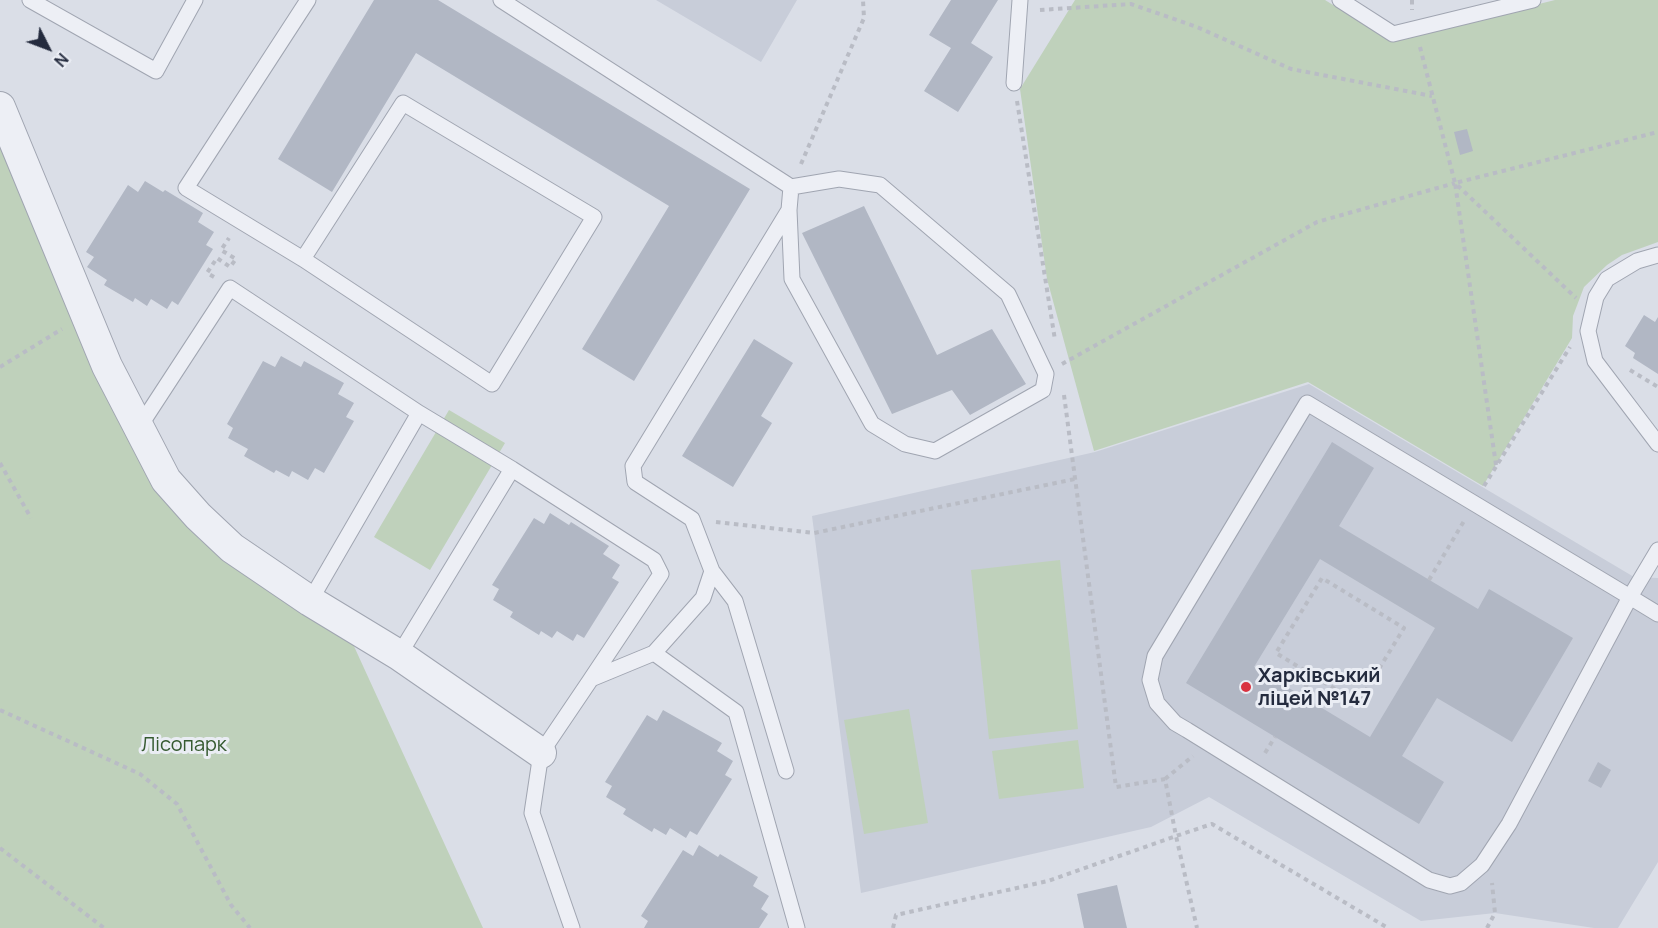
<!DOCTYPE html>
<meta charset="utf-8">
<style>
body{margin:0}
#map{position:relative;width:1658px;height:928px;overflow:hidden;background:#dadee7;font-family:Manrope,sans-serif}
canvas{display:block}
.north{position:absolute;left:18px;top:18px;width:60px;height:60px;-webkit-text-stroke:4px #eaedf4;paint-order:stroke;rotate:132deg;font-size:16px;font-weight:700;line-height:24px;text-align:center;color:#242b3e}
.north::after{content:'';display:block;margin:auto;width:21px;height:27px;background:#242b3e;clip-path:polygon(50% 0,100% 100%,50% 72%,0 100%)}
</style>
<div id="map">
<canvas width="1658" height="928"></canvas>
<div class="north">N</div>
</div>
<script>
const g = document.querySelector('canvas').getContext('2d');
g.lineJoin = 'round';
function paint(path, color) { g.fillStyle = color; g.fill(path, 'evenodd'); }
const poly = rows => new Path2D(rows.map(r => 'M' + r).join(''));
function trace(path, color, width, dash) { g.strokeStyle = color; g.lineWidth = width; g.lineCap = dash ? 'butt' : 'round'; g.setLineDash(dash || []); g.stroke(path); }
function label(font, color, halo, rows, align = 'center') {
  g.font = font + ' Manrope,sans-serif'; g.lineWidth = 6; g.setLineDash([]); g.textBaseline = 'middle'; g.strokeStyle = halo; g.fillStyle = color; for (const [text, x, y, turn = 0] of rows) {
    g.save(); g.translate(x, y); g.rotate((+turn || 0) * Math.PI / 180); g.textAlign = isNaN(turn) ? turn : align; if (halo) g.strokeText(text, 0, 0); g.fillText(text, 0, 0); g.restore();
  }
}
const built = poly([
 [656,0,797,0,761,62],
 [1309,384,1634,577,1658,578,1658,862,1618,928,1594,928,1495,913,1421,921,1209,797,1151,827,861,893,812,516,1095,452]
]);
const green = poly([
 [1075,0,1325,0,1391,41,1555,0,1658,0,1658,242,1622,255,1607,265,1584,287,1573,316,1572,338,1483,486,1308,382,1094,451,1047,279,1020,89],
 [0,124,163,484,199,539,347,631,483,928,0,928],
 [449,410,505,443,430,570,374,537],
 [1060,560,1078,729,989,739,971,570],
 [909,709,928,823,864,834,844,720],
 [1078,740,1084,788,999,799,992,751]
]);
const building = poly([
 [374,0,438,0,750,189,634,381,582,349,669,206,416,53,332,192,278,159],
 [951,0,998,0,971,43,993,57,958,112,924,91,951,48,929,35],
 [1467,129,1473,151,1460,155,1454,132],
 [145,181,163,192,165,190,203,213,198,222,214,232,206,245,213,249,178,305,172,301,167,309,151,299,147,306,135,298,133,302,104,285,107,280,87,267,94,257,86,252,128,185,138,192],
 [864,206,937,355,992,329,1026,384,970,415,952,390,892,414,802,233],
 [1644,315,1655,322,1658,317,1658,374,1633,358,1635,353,1625,346],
 [754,339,793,363,761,416,772,423,733,487,682,456],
 [281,356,301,367,304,361,344,383,338,394,354,403,346,417,354,421,324,473,315,468,308,480,292,471,289,477,276,470,274,473,244,456,248,449,228,438,233,428,227,424,263,361,275,367],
 [1332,442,1374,468,1339,526,1478,609,1489,589,1573,638,1512,742,1437,698,1402,756,1444,782,1419,824,1186,683],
 [1320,559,1435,628,1370,737,1254,667],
 [550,513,569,525,571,522,609,546,603,554,620,565,612,578,619,582,584,638,577,634,573,641,557,631,552,638,541,631,539,635,510,617,513,612,493,600,499,589,492,585,534,518,544,524],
 [663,710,722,743,717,751,733,761,725,775,732,779,697,835,690,831,686,838,670,828,666,835,654,828,652,832,623,814,626,809,606,797,612,786,605,782,647,715,657,721],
 [1598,762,1611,770,1601,788,1588,781],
 [699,845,718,857,720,854,758,877,753,886,769,896,761,909,768,914,759,928,644,928,648,921,641,916,683,850,693,856],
 [1117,885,1127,928,1084,928,1077,894]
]);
const path = poly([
 [1412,0,1412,10],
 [1040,10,1131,4,1197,27,1291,69,1432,96],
 [1420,47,1455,183,1576,298],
 [1017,101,1055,340],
 [801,164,864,18,863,0],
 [214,277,207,273,217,258,230,267,236,259,221,250,229,238],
 [1062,364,1317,222,1455,183],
 [0,367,62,329],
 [1630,370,1658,387],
 [1064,395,1116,787,1165,779,1176,836,1212,824,1388,928],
 [0,463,31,518],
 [1496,465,1455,183,1658,132],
 [1484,486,1570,347],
 [716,522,814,533,1075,479],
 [1429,580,1464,521],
 [1301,695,1312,675,1358,703,1404,628,1322,578,1276,653,1312,675],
 [0,710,140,774,177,804,231,905,250,928],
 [1265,753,1275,737],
 [1165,779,1193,756],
 [0,848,104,928],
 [893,928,896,915,1048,881,1176,836,1197,928],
 [1487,928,1495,913,1492,883]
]);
const service = poly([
 [30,0,156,71,195,0],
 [501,0,791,187,839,179,880,185,1008,294,1046,374,1043,390,935,451,905,444,872,424,792,279,789,210,791,187],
 [1340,0,1393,34,1533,0],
 [1014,83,1020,0],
 [1658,255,1637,261,1607,279,1596,297,1588,331,1595,361,1658,444],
 [303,259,403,103,594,217,492,384,303,259,186,188,308,0],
 [138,429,230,288,419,413],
 [512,469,654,560,661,574,591,679],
 [1658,550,1630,597,1509,824,1482,865,1461,883,1450,886,1429,880,1187,730,1175,723,1157,703,1150,680,1155,656,1307,403,1630,597,1658,614],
 [712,571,735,601,786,771],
 [310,601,419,413,512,469,399,655],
 [654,653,736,712,797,928],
 [572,928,532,813,541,753,591,679,654,653,703,598,712,571,692,519,635,482,633,466,789,210]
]);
const minor = poly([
 [0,107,107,366,166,480,198,516,232,548,310,601,399,655,541,753]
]);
const markers = [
 [1246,687,6,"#d93240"]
];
const poiNames = [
 ["Харківський",1258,676],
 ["ліцей №147",1258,699]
];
const parkNames = [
 ["Лісопарк",184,745]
];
paint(built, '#c8cdd9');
paint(green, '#bfd1bb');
paint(building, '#b1b7c4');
trace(service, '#a0a5b1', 17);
trace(minor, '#a0a5b1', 32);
trace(path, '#b9bcc5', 4, [4.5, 4.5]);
trace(service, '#edeff5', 15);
trace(minor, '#edeff5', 30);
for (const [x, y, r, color] of markers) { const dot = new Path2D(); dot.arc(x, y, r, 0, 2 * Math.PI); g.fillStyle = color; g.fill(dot); trace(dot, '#eaedf4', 2); }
label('bold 20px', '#242b3e', '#eaedf4', poiNames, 'left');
label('20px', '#355a30', '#eaedf4', parkNames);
</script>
